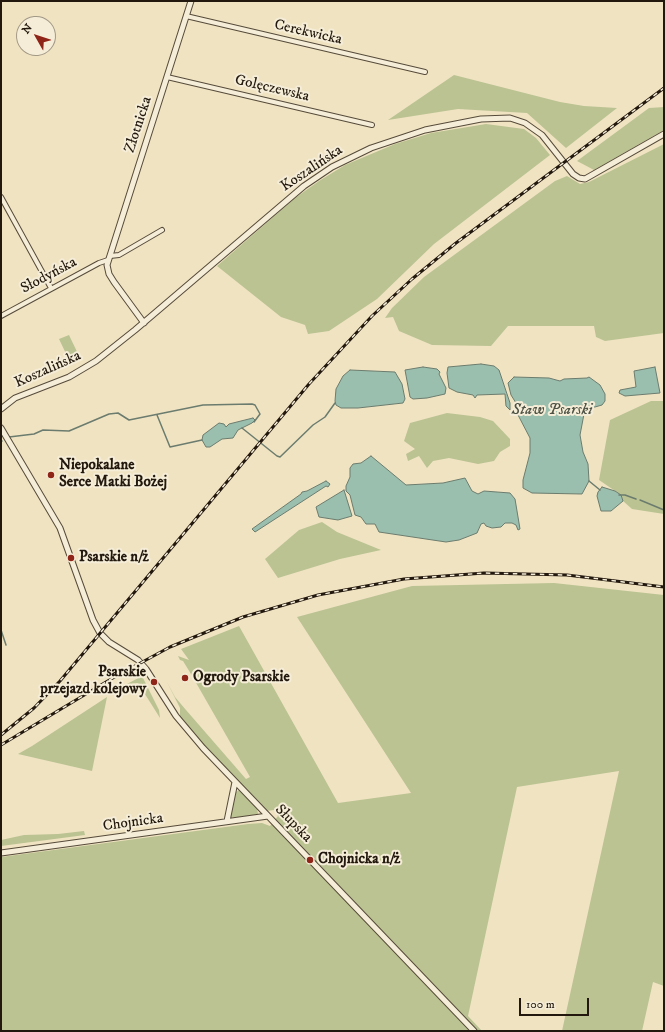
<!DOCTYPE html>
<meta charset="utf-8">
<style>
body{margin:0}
#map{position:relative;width:665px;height:1032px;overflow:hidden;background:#f0e3c2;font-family:"IM FELL DW Pica",serif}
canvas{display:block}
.frame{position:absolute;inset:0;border:2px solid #23180d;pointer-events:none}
.north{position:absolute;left:16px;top:16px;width:40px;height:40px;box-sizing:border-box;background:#f5edd7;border:1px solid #a19886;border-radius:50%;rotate:309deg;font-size:11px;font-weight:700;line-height:16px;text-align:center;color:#23180d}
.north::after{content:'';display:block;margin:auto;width:14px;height:18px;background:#8f2418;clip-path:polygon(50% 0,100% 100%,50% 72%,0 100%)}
.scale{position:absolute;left:519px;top:998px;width:70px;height:18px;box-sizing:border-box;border:2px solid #23180d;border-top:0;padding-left:5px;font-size:12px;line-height:14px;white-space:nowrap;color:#23180d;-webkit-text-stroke:3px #f5edd7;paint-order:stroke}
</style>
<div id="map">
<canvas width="665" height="1032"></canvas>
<div class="frame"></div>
<div class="north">N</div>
<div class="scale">100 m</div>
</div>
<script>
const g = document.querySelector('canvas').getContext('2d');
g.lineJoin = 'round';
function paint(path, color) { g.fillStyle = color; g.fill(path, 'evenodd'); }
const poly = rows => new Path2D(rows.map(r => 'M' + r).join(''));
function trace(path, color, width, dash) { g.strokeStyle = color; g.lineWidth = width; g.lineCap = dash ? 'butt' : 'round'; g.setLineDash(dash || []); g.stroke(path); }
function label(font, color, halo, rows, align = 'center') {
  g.font = font + ' "IM FELL DW Pica",serif'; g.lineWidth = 4; g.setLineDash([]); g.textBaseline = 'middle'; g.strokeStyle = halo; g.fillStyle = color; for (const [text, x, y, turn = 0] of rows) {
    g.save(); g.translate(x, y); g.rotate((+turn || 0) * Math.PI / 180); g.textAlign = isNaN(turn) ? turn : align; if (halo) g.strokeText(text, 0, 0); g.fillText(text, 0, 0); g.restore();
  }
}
const green = poly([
 [454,75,560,102,584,106,617,108,566,148,527,113,458,109,388,120],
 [664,107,664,130,594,170,577,161,649,108],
 [486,124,524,129,536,138,550,155,434,244,377,299,329,331,308,334,305,325,281,317,217,266,295,198,319,181,345,165,395,144,431,133],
 [664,144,664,333,605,341,596,337,594,326,508,326,491,346,432,345,399,331,393,317,385,318,392,308,424,277,555,181,567,176,580,184,589,182],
 [69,335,80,358,70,362,59,339],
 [651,401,664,401,664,514,632,509,623,501,621,495,599,480,610,420],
 [447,413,480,417,493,421,510,439,510,446,500,452,494,461,478,464,449,458,433,461,427,468,419,456,408,461,406,454,415,449,404,441,410,423],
 [322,522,337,532,381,550,340,559,278,578,265,559,299,530],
 [554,583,664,595,664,986,653,982,642,1031,562,1031,619,771,517,787,468,1016,482,1031,1,1031,1,857,248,824,262,823,270,826,278,816,274,810,266,811,204,746,180,717,180,708,167,682,175,697,186,710,246,779,250,777,191,674,183,661,180,660,178,656,189,660,181,649,239,626,338,803,411,793,297,617,412,586],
 [142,676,159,710,160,718,138,683,127,684],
 [107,697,92,771,18,754,32,746],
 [239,790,257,808,258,814,238,818,231,817,236,792],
 [84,831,85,835,1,846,1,840,24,835,58,834]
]);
const water = poly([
 [481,364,494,366,499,370,510,403,510,410,506,406,505,394,477,395,475,398,473,395,457,392,449,388,447,373,448,367,481,364],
 [423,367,437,369,440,372,439,374,446,388,445,394,427,398,413,399,410,397,405,370,423,367],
 [655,367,660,393,625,396,619,393,620,390,636,387,634,371,655,367],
 [350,370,395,372,402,384,405,399,403,403,358,408,341,408,336,405,335,401,336,389,343,376,350,370],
 [514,377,549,378,560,381,564,379,587,378,589,377,600,385,605,394,605,401,602,405,588,409,585,408,584,404,582,405,584,414,580,435,583,452,588,464,589,481,582,494,532,493,523,488,523,480,530,453,530,438,518,415,516,403,511,395,508,383,514,377],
 [253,418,255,420,252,423,238,430,233,438,222,439,210,447,206,447,202,440,203,435,219,423,224,424,226,427,229,424,253,418],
 [371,456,406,485,443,483,465,478,472,491,478,494,484,491,510,493,515,499,520,529,518,530,516,525,512,523,505,523,501,527,492,528,486,526,484,523,481,524,477,533,459,540,446,542,379,532,375,524,366,524,361,517,355,515,350,495,346,491,346,486,350,477,350,468,353,464,361,463,371,456],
 [326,481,330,484,328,487,326,486,255,532,252,529,301,494,302,492,307,491,326,481],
 [602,487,615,491,621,495,623,501,611,511,601,511,597,496,598,492,602,487],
 [344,490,352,516,338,520,319,517,316,507,344,490]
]);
const stream = poly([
 [157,415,170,447,202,440],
 [242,428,277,456,280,457,313,425,325,417,335,403],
 [9,437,34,434,43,430,69,431,109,414,118,413,129,420,203,405,252,404,255,405,260,414,254,422],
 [1,442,2,441],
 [589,481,600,490],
 [619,495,625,495,636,499],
 [640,500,664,510],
 [1,630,6,645]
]);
const minor = poly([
 [186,16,425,72],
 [167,77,372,125],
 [1,197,51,288],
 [110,256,119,255,162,230],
 [1,316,99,263,108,260]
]);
const tertiary = poly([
 [144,323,114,282,109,274,107,265,191,1],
 [1,409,15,398,69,377,96,361,135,330,304,186,332,167,371,148,425,130,481,119,510,118,525,123,542,135,573,174,579,178,585,179,664,134],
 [1,428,60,528,93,620,100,633,109,642,138,660,146,669,176,716,203,748,474,1031],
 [227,821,235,782],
 [1,853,268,816]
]);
const rail = poly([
 [1,735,34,708,60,681,309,384,372,316,412,279,456,243,664,88],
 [1,745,111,679,170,647,243,617,318,595,404,579,484,573,567,575,664,587]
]);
const markers = [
 [51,475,4,"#8f2418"],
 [71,558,4,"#8f2418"],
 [185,678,4,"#8f2418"],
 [154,682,4,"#8f2418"],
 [310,860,4,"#8f2418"]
];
const streetNames = [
 ["Cerekwicka",308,33,13],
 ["Golęczewska",272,89,13],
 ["Złotnicka",139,125,-72],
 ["Koszalińska",312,169,-34],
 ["Słodyńska",49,276,-28],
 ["Koszalińska",48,370,-24],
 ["Chojnicka",133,823,-8],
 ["Słupska",293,824,46]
];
const poiNames = [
 ["Niepokalane",59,466],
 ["Serce Matki Bożej",59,483],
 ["Psarskie n/ż",79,558],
 ["Psarskie",146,673,"right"],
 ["przejazd kolejowy",146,690,"right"],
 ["Ogrody Psarskie",193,678],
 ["Chojnicka n/ż",318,860]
];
const waterNames = [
 ["Staw Psarski",552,411]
];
paint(green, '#bbc392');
paint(water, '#9bbfae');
trace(water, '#6b7c6e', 1);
trace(stream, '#6b7c6e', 1.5);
trace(minor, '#564b3a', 6);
trace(tertiary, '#564b3a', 7);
trace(minor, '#f5edd7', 4);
trace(tertiary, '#f5edd7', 5);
trace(rail, '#23180d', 3);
trace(rail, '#f5edd7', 1.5, [4.5]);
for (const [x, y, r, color] of markers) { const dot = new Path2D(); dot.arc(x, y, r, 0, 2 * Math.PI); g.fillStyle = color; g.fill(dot); trace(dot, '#f5edd7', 1.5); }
label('15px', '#23180d', '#f5edd7', streetNames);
label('bold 15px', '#23180d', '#f5edd7', poiNames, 'left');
label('italic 16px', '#4d5245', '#f5edd7', waterNames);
</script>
